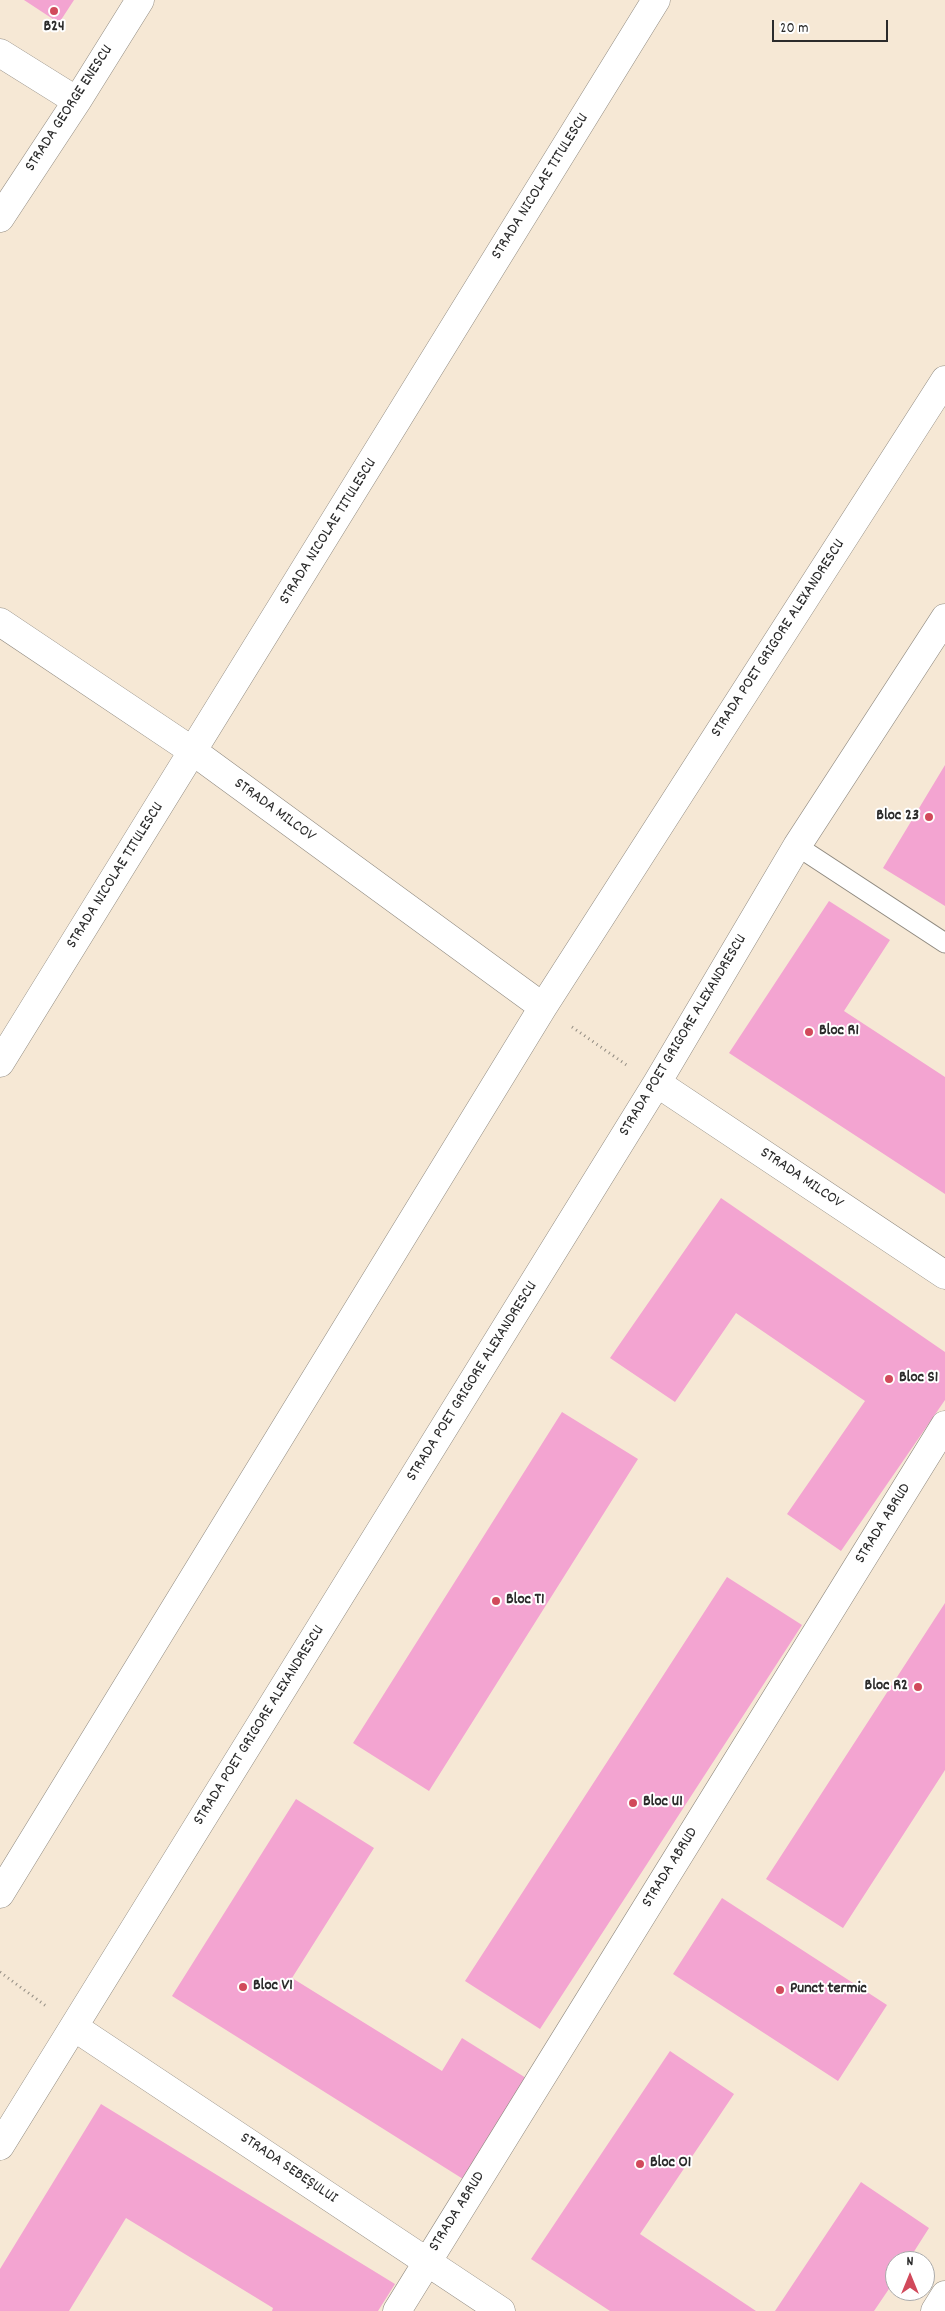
<!DOCTYPE html>
<meta charset="utf-8">
<style>
body{margin:0}
#map{position:relative;width:945px;height:2311px;overflow:hidden;background:#f6e8d5;font-family:Dekko,sans-serif}
canvas{display:block}
.north{position:absolute;left:885px;top:2251px;width:50px;height:50px;box-sizing:border-box;background:#fff;border:1px solid #aaa;border-radius:50%;rotate:0deg;font-size:14px;font-weight:700;line-height:20px;text-align:center;color:#2b2b2b}
.north::after{content:'';display:block;margin:auto;width:18px;height:22px;background:#d1495b;clip-path:polygon(50% 0,100% 100%,50% 72%,0 100%)}
.scale{position:absolute;left:772px;top:20px;width:116px;height:22px;box-sizing:border-box;border:2px solid #2b2b2b;border-top:0;padding-left:6px;font-size:15px;line-height:18px;white-space:nowrap;color:#2b2b2b;-webkit-text-stroke:4px #fff;paint-order:stroke}
</style>
<div id="map">
<canvas width="945" height="2311"></canvas>
<div class="north">N</div>
<div class="scale">20 m</div>
</div>
<script>
const g = document.querySelector('canvas').getContext('2d');
g.lineJoin = 'round';
function paint(path, color) { g.fillStyle = color; g.fill(path, 'evenodd'); }
const poly = rows => new Path2D(rows.map(r => 'M' + r).join(''));
function trace(path, color, width, dash) { g.strokeStyle = color; g.lineWidth = width; g.lineCap = dash ? 'butt' : 'round'; g.setLineDash(dash || []); g.stroke(path); }
function label(font, color, halo, rows, align = 'center') {
  g.font = font + ' Dekko,sans-serif'; g.lineWidth = 4; g.setLineDash([]); g.textBaseline = 'middle'; g.strokeStyle = halo; g.fillStyle = color; for (const [text, x, y, turn = 0] of rows) {
    g.save(); g.translate(x, y); g.rotate((+turn || 0) * Math.PI / 180); g.textAlign = isNaN(turn) ? turn : align; if (halo) g.strokeText(text, 0, 0); g.fillText(text, 0, 0); g.restore();
  }
}
const building = poly([
 [24,0,74,0,59,23],
 [945,765,945,906,883,868],
 [829,901,890,940,844,1011,945,1077,945,1194,729,1053],
 [721,1198,945,1352,945,1400,841,1551,787,1514,865,1401,736,1313,675,1402,610,1358],
 [562,1412,638,1459,429,1791,353,1743],
 [727,1577,802,1625,540,2029,465,1981],
 [945,1603,945,1770,843,1928,766,1879],
 [296,1799,374,1848,292,1978,442,2071,462,2038,526,2078,463,2179,172,1996],
 [722,1898,887,2005,838,2081,673,1974],
 [670,2051,734,2094,640,2234,756,2311,610,2311,531,2259],
 [101,2104,395,2284,378,2311,272,2311,273,2308,126,2218,69,2311,0,2311,0,2269],
 [861,2182,929,2228,908,2261,895,2261,895,2280,874,2311,775,2311]
]);
const path = poly([
 [572,1027,628,1066],
 [0,1972,46,2006]
]);
const lane = poly([
 [797,846,945,943]
]);
const street = poly([
 [0,53,77,101],
 [0,218,77,101,140,0],
 [0,622,194,752,543,1007],
 [0,1063,656,0],
 [657,1083,945,1275],
 [0,1894,543,1007,945,380],
 [74,2027,501,2311],
 [0,2146,657,1083,797,846,945,618],
 [397,2311,945,1425],
 [935,2311,945,2295]
]);
const markers = [
 [54,11,5,"#d1495b"],
 [929,817,5,"#d1495b"],
 [809,1032,5,"#d1495b"],
 [889,1379,5,"#d1495b"],
 [496,1601,5,"#d1495b"],
 [918,1687,5,"#d1495b"],
 [633,1803,5,"#d1495b"],
 [243,1987,5,"#d1495b"],
 [780,1990,5,"#d1495b"],
 [640,2164,5,"#d1495b"]
];
const poiNames = [
 ["B24",54,28,"center"],
 ["Bloc 23",919,817,"right"],
 ["Bloc R1",819,1032],
 ["Bloc S1",899,1379],
 ["Bloc T1",506,1601],
 ["Bloc R2",908,1687,"right"],
 ["Bloc U1",643,1803],
 ["Bloc V1",253,1987],
 ["Punct termic",790,1990],
 ["Bloc O1",650,2164]
];
const streetNames = [
 ["STRADA GEORGE ENESCU",70,109,-57],
 ["STRADA NICOLAE TITULESCU",541,187,-58],
 ["STRADA NICOLAE TITULESCU",329,532,-58],
 ["STRADA POET GRIGORE ALEXANDRESCU",779,639,-57],
 ["STRADA MILCOV",274,811,36],
 ["STRADA NICOLAE TITULESCU",116,876,-58],
 ["STRADA POET GRIGORE ALEXANDRESCU",684,1036,-59],
 ["STRADA MILCOV",801,1179,34],
 ["STRADA POET GRIGORE ALEXANDRESCU",473,1382,-58],
 ["STRADA ABRUD",884,1524,-58],
 ["STRADA POET GRIGORE ALEXANDRESCU",260,1726,-58],
 ["STRADA ABRUD",671,1868,-58],
 ["STRADA SEBEȘULUI",288,2169,34],
 ["STRADA ABRUD",458,2212,-58]
];
paint(building, '#f3a4d1');
trace(lane, '#908a80', 21);
trace(street, '#908a80', 29);
trace(path, '#908a80', 3, [1, 4]);
trace(lane, '#fff', 19);
trace(street, '#fff', 28);
for (const [x, y, r, color] of markers) { const dot = new Path2D(); dot.arc(x, y, r, 0, 2 * Math.PI); g.fillStyle = color; g.fill(dot); trace(dot, '#fff', 2); }
label('bold 16px', '#2b2b2b', '#fff', poiNames, 'left');
label('16px', '#2b2b2b', '#fff', streetNames);
</script>
